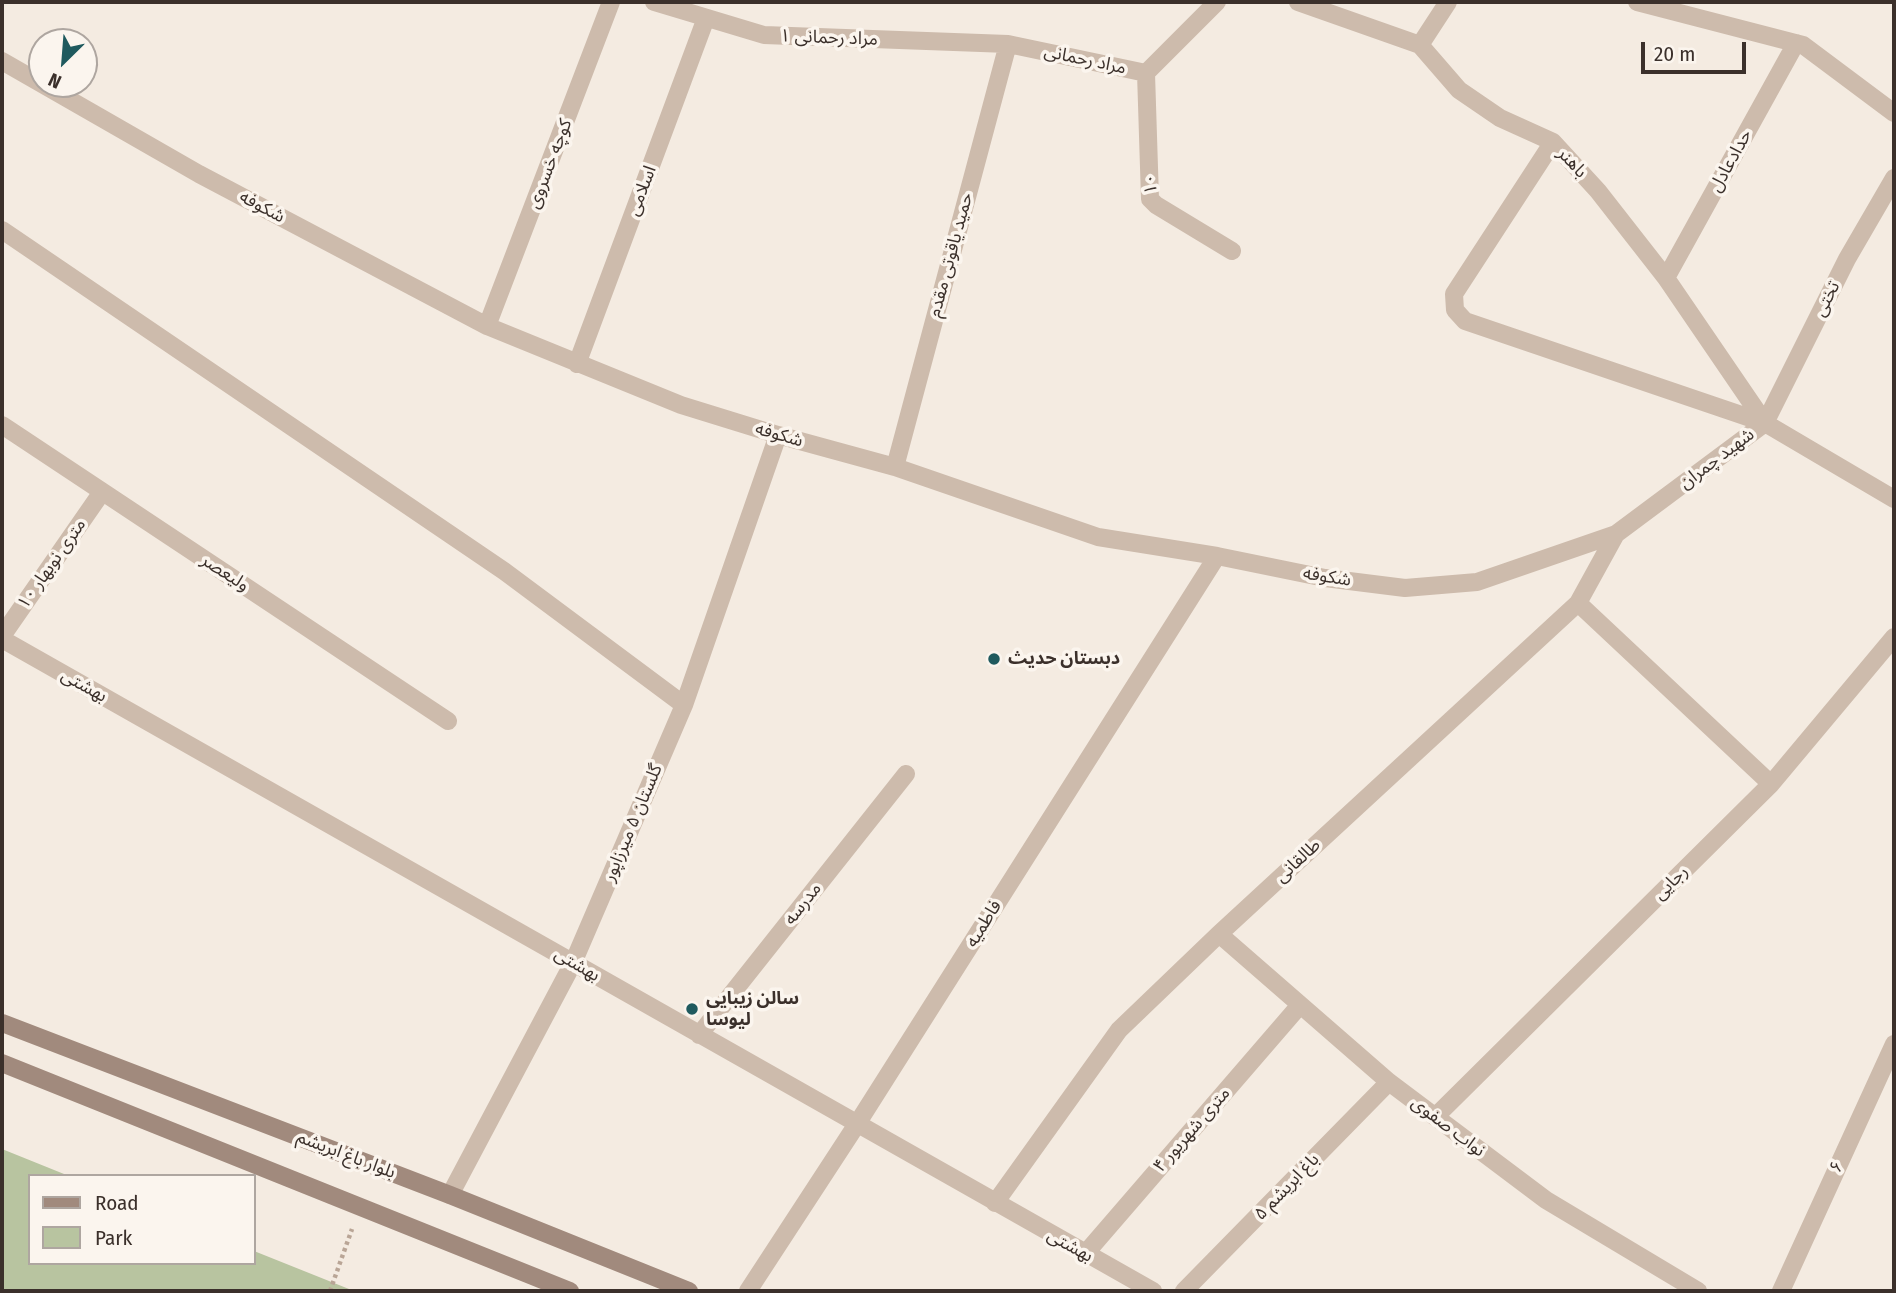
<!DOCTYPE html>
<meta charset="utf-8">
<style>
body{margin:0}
#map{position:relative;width:1896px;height:1293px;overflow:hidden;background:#f4ebe1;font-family:"Fira Sans Condensed",sans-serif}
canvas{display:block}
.frame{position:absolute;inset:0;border:4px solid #3b302b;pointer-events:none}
.legend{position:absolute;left:28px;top:1174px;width:228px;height:91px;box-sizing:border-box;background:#fbf5ee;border:2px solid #aea6a0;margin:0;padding:9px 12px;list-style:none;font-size:21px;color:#3b302b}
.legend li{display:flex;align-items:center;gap:14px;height:35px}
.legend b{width:35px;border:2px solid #aea6a0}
.north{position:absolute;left:28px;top:28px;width:70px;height:70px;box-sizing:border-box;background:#fbf5ee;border:2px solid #aea6a0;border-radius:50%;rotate:205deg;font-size:19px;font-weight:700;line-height:28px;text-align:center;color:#3b302b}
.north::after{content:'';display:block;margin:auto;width:24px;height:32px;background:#1f5a5e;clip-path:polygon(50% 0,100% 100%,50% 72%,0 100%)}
.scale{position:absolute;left:1641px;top:42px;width:105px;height:32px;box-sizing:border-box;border:4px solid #3b302b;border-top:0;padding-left:9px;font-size:21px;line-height:24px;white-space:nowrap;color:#3b302b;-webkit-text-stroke:5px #fbf5ee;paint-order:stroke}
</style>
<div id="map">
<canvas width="1896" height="1293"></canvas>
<div class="frame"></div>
<ul class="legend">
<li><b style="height:9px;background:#a18a7d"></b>Road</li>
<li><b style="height:19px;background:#b8c4a0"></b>Park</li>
</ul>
<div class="north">N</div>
<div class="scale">20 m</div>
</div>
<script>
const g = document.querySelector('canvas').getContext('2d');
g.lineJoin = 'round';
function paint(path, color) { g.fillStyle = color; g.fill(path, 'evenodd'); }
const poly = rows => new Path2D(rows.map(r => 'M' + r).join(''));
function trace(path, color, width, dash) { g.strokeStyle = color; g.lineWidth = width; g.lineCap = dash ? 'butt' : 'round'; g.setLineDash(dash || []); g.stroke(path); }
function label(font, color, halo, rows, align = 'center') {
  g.font = font + ' "Fira Sans Condensed","Noto Sans Arabic",sans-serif'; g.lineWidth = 7; g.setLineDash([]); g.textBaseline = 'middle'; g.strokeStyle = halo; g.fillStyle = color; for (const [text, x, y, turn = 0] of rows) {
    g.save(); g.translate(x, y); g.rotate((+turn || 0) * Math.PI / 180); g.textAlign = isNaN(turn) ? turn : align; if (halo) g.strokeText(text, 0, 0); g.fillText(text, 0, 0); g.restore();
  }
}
const green = poly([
 [2,1149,69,1176,30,1176,30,1263,254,1263,254,1251,354,1291,2,1291]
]);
const path = poly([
 [330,1291,352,1229]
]);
const minor = poly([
 [654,2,764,35,1008,44,1146,73,1217,2],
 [1298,2,1420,45,1459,90,1500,118,1553,142,1598,191,1666,278,1765,423],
 [1637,2,1803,45,1894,113],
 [1420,45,1448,2],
 [2,61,199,174,487,326,681,405,778,435,895,467,1098,537,1217,556,1325,578,1405,588,1477,582,1616,534,1765,423,1894,499],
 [1146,73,1150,199,1156,205,1232,251],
 [1553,142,1454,294,1455,310,1465,321,1765,423],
 [2,230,504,571,684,705],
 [1666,278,1796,43],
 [487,326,611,2],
 [577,364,706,18],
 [1765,423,1847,259,1894,178],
 [2,425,448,721],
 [895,467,1008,44],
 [1578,603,1771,784],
 [2,636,102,492],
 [2,639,1153,1291],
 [1219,934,1389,1082,1546,1200,1698,1291],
 [699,1035,906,774],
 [1435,1117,1771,784,1894,637],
 [450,1195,573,963,684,705,778,435],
 [995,1203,1119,1030,1219,934,1578,603,1616,534],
 [1085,1254,1300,1005],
 [748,1291,857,1124,1217,556],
 [1184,1291,1389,1082],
 [1781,1291,1894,1044]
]);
const secondary = poly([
 [2,1023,450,1195,689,1291],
 [2,1063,570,1291]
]);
const markers = [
 [994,659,7,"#1f5a5e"],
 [692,1009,7,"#1f5a5e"]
];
const streetNames = [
 ["مراد رحمانی ۱",829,38,2],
 ["مراد رحمانی",1085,60,12],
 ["حدادعادل",1731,161,-61],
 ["باهنر",1572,163,47],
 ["کوچه خسروی",550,164,-69],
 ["۱۰",1151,184,-96],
 ["اسلامی",642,191,-69],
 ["شکوفه",262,207,28],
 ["حمید یاقوتی مقدم",951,255,-75],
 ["تختی",1827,299,-63],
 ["شکوفه",779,435,16],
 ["شهید چمران",1717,459,-37],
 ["۱۰ متری نوبهار",52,564,-55],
 ["ولیعصر",225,573,33],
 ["شکوفه",1327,577,9],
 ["بهشتی",84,686,29],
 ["گلستان ۵ میرزاپور",633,823,-67],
 ["طالقانی",1298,861,-43],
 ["رجایی",1671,883,-45],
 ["مدرسه",803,904,-52],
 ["فاطمیه",984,924,-58],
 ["بهشتی",577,965,30],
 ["نواب صفوی",1448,1127,37],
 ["۴ متری شهریور",1192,1130,-49],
 ["بلوار باغ ابریشم",346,1155,21],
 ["۶",1837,1167,-66],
 ["باغ ابریشم ۵",1287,1187,-46],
 ["بهشتی",1070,1246,29]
];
const poiNames = [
 ["دبستان حدیث",1008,659],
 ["سالن زیبایی",706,999],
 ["لیوسا",706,1020]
];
paint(green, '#b8c4a0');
trace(path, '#b9a596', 4.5, [3.5, 3.5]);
trace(minor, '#cdbbac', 18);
trace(secondary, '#a18a7d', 18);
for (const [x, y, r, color] of markers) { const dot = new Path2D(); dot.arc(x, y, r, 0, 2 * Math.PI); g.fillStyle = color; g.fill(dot); trace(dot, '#fbf5ee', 2.5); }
label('18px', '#3b302b', '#fbf5ee', streetNames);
label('bold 18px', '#3b302b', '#fbf5ee', poiNames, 'left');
</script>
